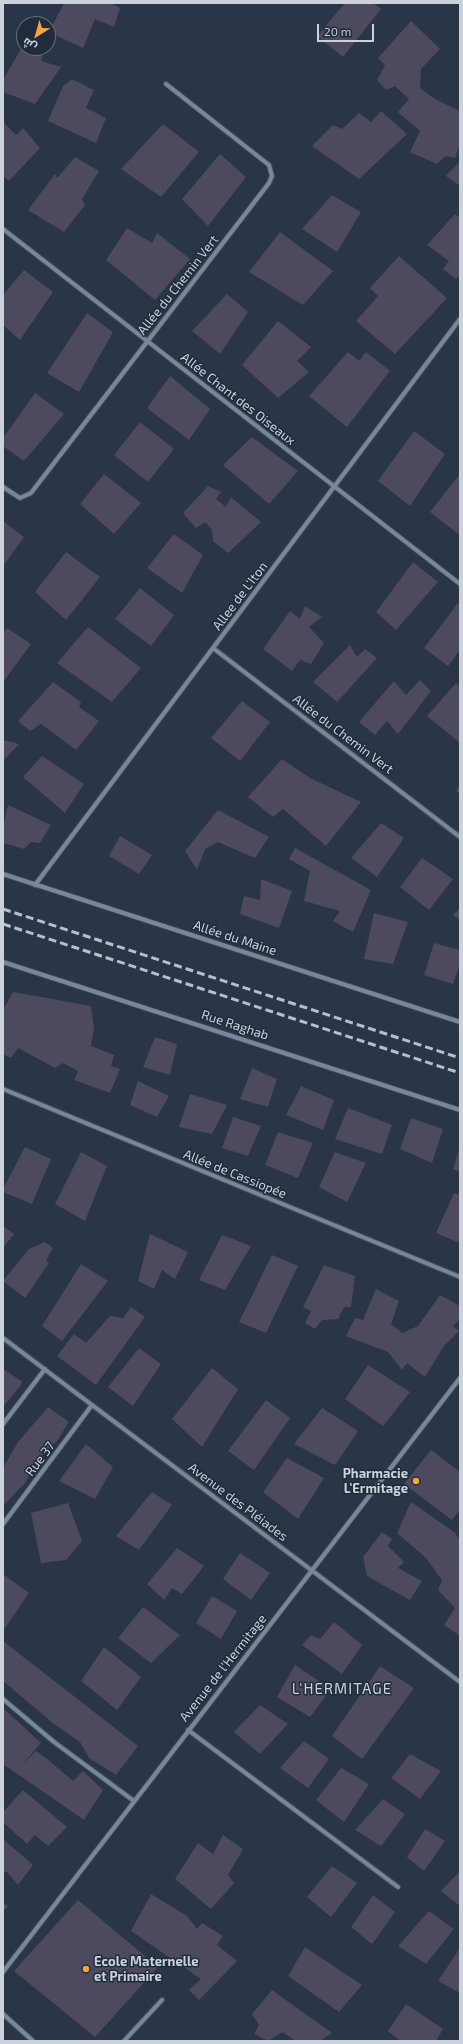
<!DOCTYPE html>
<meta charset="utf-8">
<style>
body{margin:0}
#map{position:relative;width:463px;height:2044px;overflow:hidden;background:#2a3547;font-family:"Exo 2",Cairo,sans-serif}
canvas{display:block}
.frame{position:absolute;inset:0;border:4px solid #cbd2de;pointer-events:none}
.north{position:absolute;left:16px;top:16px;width:40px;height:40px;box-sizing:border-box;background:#202b3c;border:1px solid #646e7d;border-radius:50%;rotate:217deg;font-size:11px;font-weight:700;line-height:16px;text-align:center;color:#cbd2de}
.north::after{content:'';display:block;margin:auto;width:14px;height:18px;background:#f2a542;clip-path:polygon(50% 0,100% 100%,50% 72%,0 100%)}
.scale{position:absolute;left:317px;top:24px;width:57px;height:18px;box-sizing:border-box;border:2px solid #cbd2de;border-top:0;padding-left:5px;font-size:12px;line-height:14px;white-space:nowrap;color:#cbd2de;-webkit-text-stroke:3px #202b3c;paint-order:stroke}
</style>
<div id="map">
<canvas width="463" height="2044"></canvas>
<div class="frame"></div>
<div class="north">ش</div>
<div class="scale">20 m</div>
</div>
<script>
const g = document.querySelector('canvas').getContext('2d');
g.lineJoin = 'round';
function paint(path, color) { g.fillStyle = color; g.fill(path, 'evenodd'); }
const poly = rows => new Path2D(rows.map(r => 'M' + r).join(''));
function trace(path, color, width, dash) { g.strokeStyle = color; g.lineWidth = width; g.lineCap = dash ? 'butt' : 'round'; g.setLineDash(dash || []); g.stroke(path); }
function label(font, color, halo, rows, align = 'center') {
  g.font = font + ' "Exo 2",sans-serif'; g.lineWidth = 3; g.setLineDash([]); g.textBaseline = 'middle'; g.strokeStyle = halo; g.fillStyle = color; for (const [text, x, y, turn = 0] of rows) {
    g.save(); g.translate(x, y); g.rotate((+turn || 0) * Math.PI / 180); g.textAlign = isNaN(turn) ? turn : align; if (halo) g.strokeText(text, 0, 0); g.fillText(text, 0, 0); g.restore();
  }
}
const building = poly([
 [64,3,111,3,120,8,114,27,95,19,83,48,49,32],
 [345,3,373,3,381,9,343,57,317,36],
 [411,21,440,49,421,69,420,88,435,99,460,111,460,145,455,158,446,156,437,164,410,152,420,131,398,112,409,99,395,86,386,90,377,80,385,65,378,58],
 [23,45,24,48,44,49,41,61,61,67,35,104,3,92,3,80],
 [72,79,94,90,86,108,106,118,96,143,48,121,63,86],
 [381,111,407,134,359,179,312,146,333,125,342,129,359,113,371,122],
 [3,122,16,135,23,128,40,148,9,181,3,176],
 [163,124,199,152,161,197,121,169],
 [220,154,246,177,208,226,182,199],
 [75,157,99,171,82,199,85,205,64,232,28,210,55,174,57,178],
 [460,161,460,186,446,176],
 [332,195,361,212,337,252,302,229],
 [455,214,460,218,460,275,456,279,443,269,449,261,427,245],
 [127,228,152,243,157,233,190,259,155,300,106,260],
 [280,232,333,271,303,305,249,272],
 [399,256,447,298,395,354,356,321,378,296,370,288],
 [24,270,53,292,20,340,3,325,3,295],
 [227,294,248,312,220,354,192,331],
 [87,313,113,332,79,392,47,373],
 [278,321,311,347,297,361,309,372,278,398,242,365],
 [348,352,359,361,366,352,390,371,347,427,309,396],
 [170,376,210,409,189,440,147,408],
 [35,393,64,414,24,461,3,446,3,438],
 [140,422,174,449,148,482,114,455],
 [414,431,445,454,410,506,378,481],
 [252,437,298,471,269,504,223,465],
 [104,474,141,503,114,534,80,504],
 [460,474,460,531,458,534,430,512],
 [208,486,221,492,216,499,226,507,231,497,261,522,228,553,213,541,212,530,205,522,196,528,183,513],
 [3,521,24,537,3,566],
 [174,534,203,555,182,593,147,568],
 [66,552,100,577,66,620,35,592],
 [413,562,438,582,396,630,376,612],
 [140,588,174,615,151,646,115,619],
 [458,603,460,605,460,650,448,666,424,648],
 [305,606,322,617,309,627,324,643,311,664,300,660,292,671,263,649,290,611,300,619],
 [88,627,141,668,112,702,57,663],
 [7,628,31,644,3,682,3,633],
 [350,645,357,657,365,649,377,658,337,702,313,682],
 [420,680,431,691,398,734,387,721,375,735,359,722,394,681,406,695],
 [53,682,81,702,79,707,99,721,76,750,41,724,30,731,18,721],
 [456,683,460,687,460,743,427,716],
 [242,701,270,722,240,761,211,738],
 [3,740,19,744,3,761],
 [42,756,84,784,65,813,23,777],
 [282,759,310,778,361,802,326,846,283,809,273,817,248,797],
 [460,785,460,794,456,791],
 [8,805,51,825,40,843,31,842,24,849,3,843,3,826],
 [218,810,269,837,255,858,218,842,205,849,197,870,185,851],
 [381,823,404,838,377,877,351,858],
 [120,836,152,855,139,874,109,856],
 [295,848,371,890,353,932,333,921,340,911,304,901,310,871,289,859],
 [422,858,453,879,429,910,400,887],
 [261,879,292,891,279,928,240,914,244,896,260,900],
 [460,908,460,920,453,915],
 [374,913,408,922,393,964,364,959],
 [434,943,460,950,460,964,453,984,424,975],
 [13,992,91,1006,94,1028,91,1046,114,1055,111,1066,120,1069,110,1093,74,1080,78,1071,63,1063,55,1068,18,1048,11,1058,3,1054,3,1010],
 [155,1037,177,1044,170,1075,143,1067],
 [252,1068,277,1079,268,1107,240,1099],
 [138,1081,169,1096,157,1117,130,1105],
 [301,1086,334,1100,323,1130,286,1115],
 [190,1094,227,1105,212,1134,179,1127],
 [348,1108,392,1125,382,1154,335,1139],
 [233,1117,261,1126,248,1156,222,1148],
 [411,1118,443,1129,432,1163,400,1149],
 [278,1132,313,1143,298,1178,265,1165],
 [460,1146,460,1172,453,1169],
 [25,1147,51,1159,32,1204,3,1192,3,1189],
 [81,1152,107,1166,85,1221,55,1204],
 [335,1152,366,1163,347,1202,319,1187],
 [454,1193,460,1195,460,1243,436,1233],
 [3,1226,14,1234,3,1248],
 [150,1234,188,1252,175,1279,162,1270,154,1289,138,1281],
 [222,1235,251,1246,225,1290,199,1280],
 [45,1242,53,1248,46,1261,49,1263,25,1298,3,1281,29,1249],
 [272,1255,298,1266,266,1333,239,1322],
 [81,1264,108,1281,62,1341,42,1326],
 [324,1265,355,1276,351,1307,344,1307,338,1319,322,1320,315,1329,305,1323,311,1311,303,1307],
 [376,1289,399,1301,391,1324,402,1333,418,1326,440,1295,460,1306,460,1319,453,1326,459,1331,444,1346,425,1377,407,1363,402,1370,388,1352,346,1336,355,1318,363,1320],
 [131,1307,145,1317,96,1385,57,1356,74,1334,86,1343,110,1316,123,1318],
 [139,1348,161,1364,133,1406,108,1387],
 [368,1365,410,1392,383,1426,345,1399],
 [212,1368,238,1389,202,1447,172,1419],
 [3,1369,23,1382,3,1407],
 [266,1400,290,1418,254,1470,228,1451],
 [48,1407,69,1422,57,1441,41,1456,25,1483,3,1506,3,1468,18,1442],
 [322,1408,358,1431,335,1465,294,1444],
 [86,1444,113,1467,95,1499,59,1481],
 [431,1450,460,1472,460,1509,452,1520,404,1484],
 [287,1458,324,1478,298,1519,263,1492],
 [152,1492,172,1505,139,1550,116,1536],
 [411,1502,454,1532,460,1540,460,1636,444,1625,455,1608,438,1590,442,1580,426,1558,397,1533],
 [68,1503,82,1541,66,1560,41,1563,31,1513],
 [382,1532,392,1539,388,1546,404,1562,398,1568,422,1581,410,1600,367,1576,363,1557],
 [177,1548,204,1566,182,1594,172,1588,164,1600,147,1584],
 [240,1553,270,1573,251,1600,223,1579],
 [3,1574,29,1593,3,1631],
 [212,1596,237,1611,221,1639,196,1623],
 [143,1607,180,1635,151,1663,118,1638],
 [334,1622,362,1645,342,1674,302,1645,311,1635,320,1639],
 [3,1641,138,1746,116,1775,89,1758,80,1742,54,1724,3,1681],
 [104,1647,141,1677,117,1710,81,1681],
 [295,1665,331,1689,310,1717,277,1697],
 [380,1666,414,1688,362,1759,332,1736],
 [260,1705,288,1724,260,1754,234,1732],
 [3,1708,41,1743,20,1767,36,1751,46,1758,73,1781,83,1771,103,1790,84,1820,3,1764],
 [304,1741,329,1759,308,1788,280,1768],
 [410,1754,441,1771,420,1799,391,1778],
 [341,1768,369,1784,344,1822,316,1800],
 [23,1790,67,1827,48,1846,35,1835,27,1844,3,1822,3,1812],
 [383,1799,405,1814,381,1846,355,1830],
 [425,1829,445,1841,424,1871,407,1857],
 [223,1835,243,1849,228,1875,234,1883,211,1909,175,1879,198,1843,213,1854],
 [3,1839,33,1865,18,1885,6,1871,3,1874],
 [332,1866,357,1883,331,1917,307,1897],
 [460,1871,460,1906,441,1891],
 [151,1894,187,1916,197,1929,202,1923,223,1936,217,1945,237,1961,199,2000,189,1990,201,1979,131,1931],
 [373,1895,395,1912,372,1944,351,1927],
 [78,1900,158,1967,95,2037,14,1971],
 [3,1903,8,1906,3,1912],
 [429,1911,454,1929,426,1964,398,1946],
 [305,1947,362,1985,339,2012,288,1976],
 [460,1948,460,1993,438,1981],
 [272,1990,332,2033,320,2041,296,2041,282,2032,268,2041,254,2034,259,2025,252,2014],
 [406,2004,443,2029,436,2041,401,2041,388,2031]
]);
const street = poly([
 [3,229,460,584],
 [3,487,20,498,31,493,269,183,272,176,269,165,166,84],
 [213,648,460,837],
 [3,874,460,1022],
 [35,885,460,319],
 [3,962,460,1110],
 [3,1089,460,1277],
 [3,1338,460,1682],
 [3,1424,45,1369],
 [3,1524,92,1405],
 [3,1699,54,1742,134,1801],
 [188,1730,398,1887],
 [3,1972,460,1378],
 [3,2014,33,2041],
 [124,2041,162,2000]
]);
const rail = poly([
 [3,909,460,1058],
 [3,924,460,1073]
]);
const markers = [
 [416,1481,4,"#f2a542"],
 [86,1969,4,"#f2a542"]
];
const streetNames = [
 ["Allée du Chemin Vert",178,285,-52],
 ["Allée Chant des Oiseaux",238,399,38],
 ["Allee de L'Iton",240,596,-53],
 ["Allée du Chemin Vert",343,734,37],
 ["Allée du Maine",235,938,18],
 ["Rue Raghab",235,1025,18],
 ["Allée de Cassiopée",235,1174,22],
 ["Rue 37",40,1459,-53],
 ["Avenue des Pléiades",238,1502,37],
 ["Avenue de l'Hermitage",223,1668,-52]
];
const poiNames = [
 ["Pharmacie",408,1474],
 ["L'Ermitage",408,1489],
 ["Ecole Maternelle",94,1962,"left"],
 ["et Primaire",94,1977,"left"]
];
const quarterNames = [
 ["L'HERMITAGE",342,1689]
];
paint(building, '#4d4a5f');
trace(street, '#46505f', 6);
trace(street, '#79879b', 4);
trace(rail, '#b7bfcb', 3, [8, 4]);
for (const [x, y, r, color] of markers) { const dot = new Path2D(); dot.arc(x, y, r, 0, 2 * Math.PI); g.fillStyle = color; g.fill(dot); trace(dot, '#202b3c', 1.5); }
label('13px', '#cbd2de', '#202b3c', streetNames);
label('bold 13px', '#cbd2de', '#202b3c', poiNames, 'right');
g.letterSpacing = '1px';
label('15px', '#cbd2de', '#202b3c', quarterNames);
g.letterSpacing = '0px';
</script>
